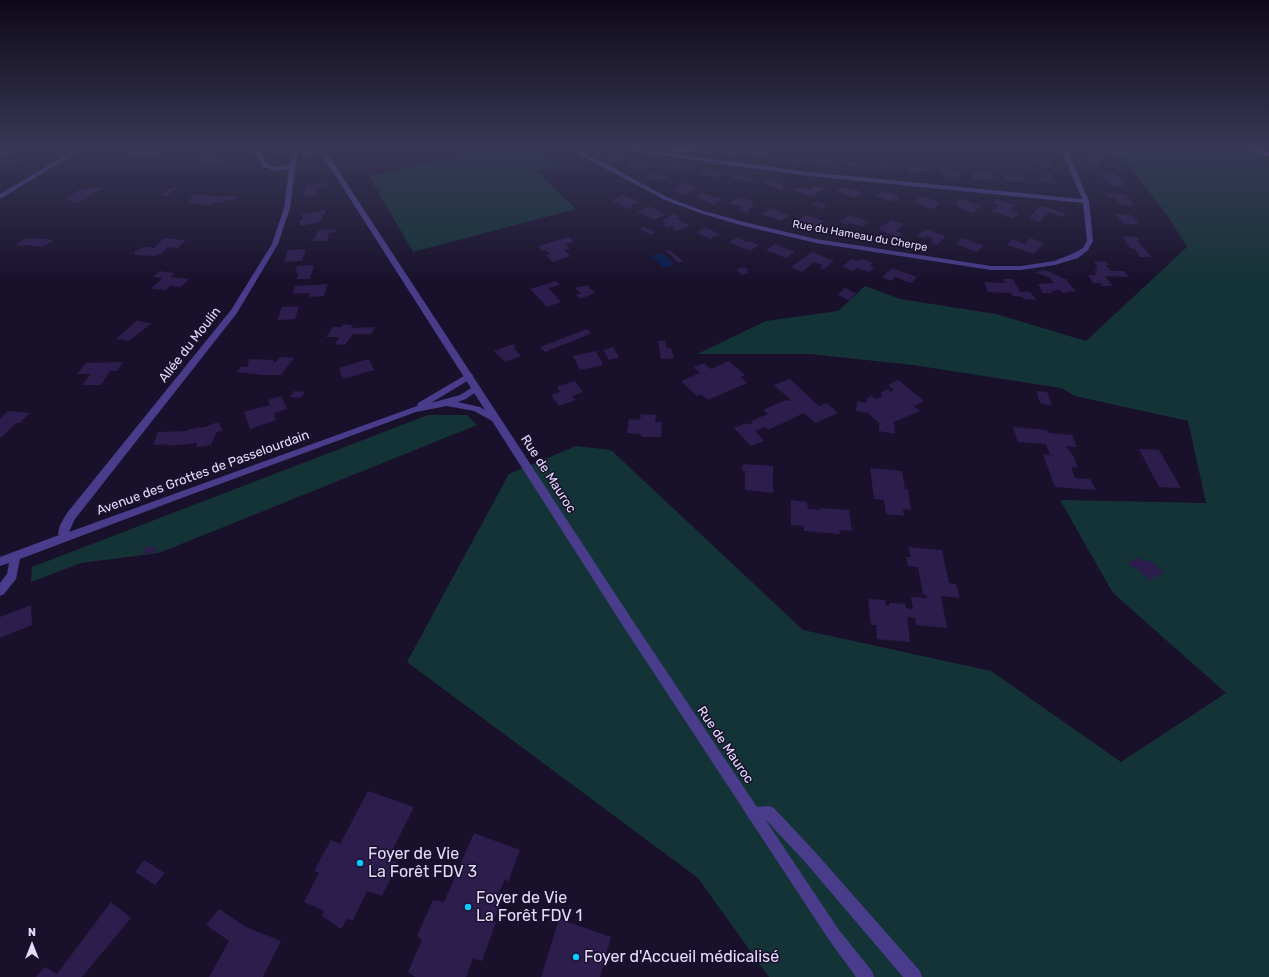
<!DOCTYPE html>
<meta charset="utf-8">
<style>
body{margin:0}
#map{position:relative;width:1269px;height:977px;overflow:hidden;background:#19112c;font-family:Rubik,sans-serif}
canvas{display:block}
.north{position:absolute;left:12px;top:925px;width:40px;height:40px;-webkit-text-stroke:3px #19112c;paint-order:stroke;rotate:0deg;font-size:11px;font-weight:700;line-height:16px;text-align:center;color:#e4dcff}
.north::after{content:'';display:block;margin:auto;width:14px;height:18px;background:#e4dcff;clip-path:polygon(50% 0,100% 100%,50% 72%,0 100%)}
</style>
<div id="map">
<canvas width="1269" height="977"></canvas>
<div class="north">N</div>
</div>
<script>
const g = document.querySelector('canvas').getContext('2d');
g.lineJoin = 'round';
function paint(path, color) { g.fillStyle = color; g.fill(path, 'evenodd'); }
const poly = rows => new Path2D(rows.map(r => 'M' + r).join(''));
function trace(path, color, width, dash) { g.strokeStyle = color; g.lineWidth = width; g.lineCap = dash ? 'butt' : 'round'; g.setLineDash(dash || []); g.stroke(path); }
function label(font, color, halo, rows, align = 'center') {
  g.font = font + ' Rubik,sans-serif'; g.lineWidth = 3; g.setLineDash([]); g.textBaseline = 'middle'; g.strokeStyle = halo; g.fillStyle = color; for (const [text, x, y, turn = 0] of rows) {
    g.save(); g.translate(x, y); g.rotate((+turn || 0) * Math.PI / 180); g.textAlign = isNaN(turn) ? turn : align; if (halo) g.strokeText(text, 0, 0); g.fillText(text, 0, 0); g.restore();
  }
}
const green = poly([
 [499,147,536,147,556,166,537,171,576,209,413,252,369,176],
 [1080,147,1269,147,1269,977,769,977,698,878,407,662,509,474,576,446,611,450,803,630,991,671,1121,762,1226,693,1113,593,1060,500,1206,503,1188,421,1075,396,1061,388,913,365,810,354,697,354,766,321,838,311,865,286,900,299,996,314,1086,341,1187,247,1167,215,1123,157],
 [428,415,467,415,477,425,159,553,81,563,31,582,32,567]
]);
const water = poly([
 [662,253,675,264,664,268,651,256]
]);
const building = poly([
 [272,147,285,147,284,155,273,156,275,151,271,152],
 [785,147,805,147,806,151,785,151],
 [996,147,1010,147,1012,150,998,150],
 [1029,147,1041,147,1044,151,1031,150],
 [315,148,318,153,303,157,300,151],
 [6,150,15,151,1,159,23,161,16,166,0,165,0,154],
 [133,150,151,152,158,151,160,155,143,159,141,155,134,158,125,158,129,155,126,155],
 [725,151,740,152,740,157,725,156],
 [206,152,216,152,209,158,226,160,218,166,198,164,204,159,197,158],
 [753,152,771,153,771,158,748,157,748,153],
 [615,153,627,157,617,162,608,158],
 [1084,155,1102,155,1105,159,1097,158,1103,166,1092,166],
 [781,157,803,158,804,164,782,163],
 [811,159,832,160,833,165,814,165,814,161,811,161],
 [634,160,649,166,640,171,625,165],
 [1038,160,1051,161,1053,168,1040,167],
 [842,161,860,162,862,167,844,166],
 [674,162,687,166,679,171,667,166],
 [875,164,895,165,897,170,877,170],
 [915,165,925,165,928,172,908,172,906,166,915,167],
 [707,168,723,174,716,178,708,175,704,176,697,174],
 [939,168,959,171,961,177,943,176],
 [654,172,668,177,660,182,646,176],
 [740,173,755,179,748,184,732,177],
 [971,173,991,173,994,180,974,179],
 [1042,173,1051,174,1057,184,1040,182,1039,177,1043,177],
 [1100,173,1115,174,1126,186,1111,186],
 [1002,175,1023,175,1027,182,1005,181],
 [770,179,784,184,781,186,786,188,782,190,764,183],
 [327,182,327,187,316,188,315,196,304,197,306,186],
 [684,183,696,188,684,195,672,190],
 [801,186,809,189,815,186,825,189,811,197,793,190],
 [90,187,102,188,83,201,76,202,64,200,79,190,85,190],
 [843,187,852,190,853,189,863,192,855,198,836,191],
 [170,188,177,188,166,196,160,196],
 [882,191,883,191,900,197,894,202,876,196],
 [703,193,711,196,722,199,713,205,696,197],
 [1107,193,1125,194,1135,206,1121,205,1115,198,1111,198],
 [194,194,221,197,225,195,238,196,232,201,224,200,221,202,216,202,208,206,187,202,193,198,189,198],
 [623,195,639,202,627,209,612,200],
 [921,196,936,201,940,204,933,209,919,205,921,204,914,202],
 [739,197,753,201,751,203,756,205,749,209,748,213,739,211,742,206,738,205,736,206,729,203],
 [961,199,981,206,973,213,957,207,959,206,954,204],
 [996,199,1016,205,1010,210,1019,213,1013,219,992,211,998,205,992,203],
 [818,201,827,205,822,209,812,205],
 [648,206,665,214,655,220,637,212],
 [1040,206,1045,207,1066,214,1063,217,1049,212,1039,222,1029,218],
 [771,208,790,215,781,221,762,214],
 [325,210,326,214,321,215,322,219,319,219,320,222,301,226,299,220,303,220,302,214],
 [674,214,680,217,676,219,690,225,678,231,672,229,675,227,671,226,668,228,662,225,666,223,662,221],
 [1115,214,1131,215,1139,224,1124,224],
 [806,215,824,221,817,227,797,221],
 [850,215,869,222,863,227,850,223,847,225,840,222],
 [891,220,904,224,896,231,902,234,898,237,878,229],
 [643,227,648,229,656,232,651,235,640,229],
 [705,227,719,234,710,239,697,233],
 [336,229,335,232,329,233,327,241,311,241,312,239,314,239,318,230],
 [925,229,946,236,937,245,931,242,934,240,926,236,924,238,917,236],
 [1122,236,1137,237,1140,240,1137,240,1151,257,1140,257,1135,249,1130,248],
 [569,237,574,242,565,244,569,249,564,250,570,256,553,262,546,255,550,254,546,250,542,251,538,246],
 [737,237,747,242,749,241,759,245,750,251,729,242],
 [26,238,33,239,35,238,54,240,43,247,26,245,23,246,15,245],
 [164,238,186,240,178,248,168,247,161,254,154,256,135,255,134,252,143,247,154,248],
 [962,238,983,246,977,252,956,244],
 [1030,238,1044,243,1034,254,1007,245,1012,239,1025,244],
 [775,244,795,252,786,258,766,250],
 [306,249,302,261,284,262,288,250],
 [669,250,683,261,679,263,666,251],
 [812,252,834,261,824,269,820,268,822,265,814,262,802,272,791,267],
 [852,259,857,261,863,259,873,263,870,266,874,268,869,272,857,268,853,271,842,266],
 [1094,261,1106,262,1109,265,1106,265,1111,271,1124,271,1129,277,1105,276,1113,286,1102,286,1100,283,1093,283,1088,275,1097,275,1094,271,1098,271,1095,268,1098,268],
 [314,265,310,279,296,279,299,273,295,273,297,266],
 [745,267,749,270,746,271,748,273,742,275,736,270],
 [892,268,917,277,911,283,895,277,892,281,882,277],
 [1045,270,1068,280,1067,281,1076,291,1062,293,1060,290,1051,291,1052,293,1043,293,1038,284,1054,283,1050,278,1035,272],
 [159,271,175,273,170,277,189,279,181,287,170,286,166,290,153,289,152,288,162,278,153,277],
 [1002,279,1013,279,1020,292,1030,292,1037,300,1024,299,1022,297,1013,296,1011,293,988,292,984,282,1005,283],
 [556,281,560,285,548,288,561,302,547,307,530,289],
 [328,284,324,296,309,297,310,293,293,294,295,286],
 [587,285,595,293,580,299,576,295,581,294,575,288],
 [845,288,851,291,856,293,849,300,838,295],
 [299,306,295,319,277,320,282,307],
 [136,321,152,323,129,341,116,339],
 [343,324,353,325,351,328,375,327,371,334,353,334,345,345,335,344,339,337,326,337,333,327,341,327],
 [587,329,591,333,585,336,545,352,540,347],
 [665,340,667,348,671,348,674,358,661,359,658,341],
 [513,344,516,347,514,348,521,356,505,362,494,351],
 [613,347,619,357,609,360,603,350],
 [596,351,603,365,580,370,573,356],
 [280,357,294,358,281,375,263,375,237,372,240,367,247,367,249,364,247,364,250,359,274,360,273,362,276,362],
 [369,359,374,370,343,379,339,368],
 [729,361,745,375,741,377,747,383,708,400,701,394,697,396,681,381,700,373,694,367,704,363,711,369],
 [123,362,117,371,110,371,101,385,82,385,91,374,77,374,86,363],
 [790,379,819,406,827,403,838,413,815,423,804,413,768,430,765,427,755,431,764,441,751,446,734,428,747,423,749,425,753,423,751,421,768,414,763,410,786,400,787,401,791,400,774,385],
 [898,380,924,401,914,406,920,411,894,422,895,434,879,431,879,423,868,413,856,411,857,401,867,403,867,398,872,396,876,399,883,396,880,393,888,389,891,392,894,390,888,385],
 [575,381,583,392,572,396,576,400,559,406,551,395,560,392,557,387],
 [294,391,305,392,301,398,290,397],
 [1036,391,1047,392,1052,405,1041,404],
 [281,396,287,409,274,413,276,420,250,429,244,412,270,405,268,400],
 [8,411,30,413,20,423,16,423,2,437,0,437,0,419],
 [641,414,656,415,655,422,662,422,661,437,643,437,641,436,641,434,627,433,629,419,640,420],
 [218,422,223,430,216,433,211,445,196,447,197,443,167,446,168,444,153,445,158,432,188,431,189,429,205,427],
 [1013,427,1047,430,1049,433,1072,435,1077,447,1066,446,1074,457,1078,468,1071,467,1075,478,1090,479,1096,490,1055,487,1043,454,1050,455,1046,444,1018,442],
 [1139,449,1159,450,1181,488,1159,487],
 [743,464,773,466,773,493,745,490,745,471,742,470],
 [870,468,902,471,905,489,908,489,911,510,903,509,904,516,886,514,884,500,874,499],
 [791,500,807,502,808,509,820,510,820,508,849,510,852,531,839,530,840,534,804,531,804,526,791,525],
 [157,547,155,553,141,554,144,548],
 [908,547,942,550,949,583,956,584,960,598,941,596,947,628,916,625,915,618,907,617,910,642,877,639,876,625,871,625,868,599,885,600,886,606,889,606,889,603,905,604,906,608,913,609,911,597,927,598,926,595,923,594,918,567,908,566,906,557,911,557],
 [1138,557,1144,562,1149,560,1164,572,1150,580,1135,567,1133,568,1127,563],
 [31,605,32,625,0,638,0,617],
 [368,791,414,807,388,859,398,863,382,896,367,891,353,920,347,919,341,929,322,916,324,911,304,902,319,873,314,871,331,840,340,844],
 [474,833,520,850,508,882,505,879,499,893,503,895,493,923,496,922,482,961,473,958,466,977,415,977,408,972,422,940,417,936,433,900,444,902],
 [144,860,165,873,155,885,135,872],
 [111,902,131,918,82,977,36,977,45,967,57,974],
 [219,909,246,927,281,941,263,977,209,977,229,941,206,925],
 [559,919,611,937,600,977,541,977]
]);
const minor = poly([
 [80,147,86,147,0,199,0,194,80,147],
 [251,147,257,147,267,165,275,167,290,165,292,147,298,147,290,208,278,244,237,313,75,519,69,532,417,406,418,403,469,373,472,374,473,376,472,378,431,403,460,395,476,385,480,388,479,390,466,399,458,402,480,407,501,420,496,423,474,411,447,406,416,412,179,499,20,559,16,579,4,594,0,596,0,583,7,574,9,563,0,566,0,557,59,535,58,533,60,525,67,513,231,310,272,244,284,208,289,169,275,171,263,167,251,147],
 [568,147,574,147,669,198,704,211,744,222,816,239,991,266,1021,266,1054,261,1072,254,1083,248,1087,241,1083,203,809,176,614,149,611,147,623,147,809,172,1082,199,1060,147,1066,147,1089,201,1093,241,1088,250,1078,258,1055,265,1021,270,991,270,816,243,740,225,700,213,665,200,576,153,568,147],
 [706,147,724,147,721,149,673,153,670,151,673,149,706,147],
 [769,806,774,808,816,853,920,971,922,977,903,977,806,863,766,820,754,821,749,819,747,814,749,809,754,807,769,806]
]);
const tertiary = poly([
 [317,147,323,147,631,618,839,930,872,971,874,977,856,977,829,940,623,626,317,147]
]);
const primary = poly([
 [1247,147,1254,147,1269,152,1269,156,1247,147]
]);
const markers = [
 [360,863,4,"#08caff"],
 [468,907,4,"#08caff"],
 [576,957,4,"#08caff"]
];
const farStreetnames = [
 ["Rue du Hameau du Cherpe",860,236,10]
];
const streetNames = [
 ["Allée du Moulin",190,345,-52],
 ["Avenue des Grottes de Passelourdain",203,473,-20],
 ["Rue de Mauroc",548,474,57],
 ["Rue de Mauroc",725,745,56]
];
const nearPoinames = [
 ["Foyer de Vie",368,854],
 ["La Forêt FDV 3",368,872],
 ["Foyer de Vie",476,898],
 ["La Forêt FDV 1",476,916],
 ["Foyer d'Accueil médicalisé",584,957]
];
paint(green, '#143336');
paint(water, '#0a1b4c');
paint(building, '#2c1d4d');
paint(minor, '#483c8b');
paint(tertiary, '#483c8b');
paint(primary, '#d763ff');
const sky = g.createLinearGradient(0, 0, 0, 283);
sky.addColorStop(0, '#0e0918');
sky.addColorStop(0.52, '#383856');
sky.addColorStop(1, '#38385600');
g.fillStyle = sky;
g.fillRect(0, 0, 1269, 283);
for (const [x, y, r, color] of markers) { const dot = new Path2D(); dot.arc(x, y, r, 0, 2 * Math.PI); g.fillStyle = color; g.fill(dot); trace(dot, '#19112c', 1.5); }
label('11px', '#e4dcff', '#19112c', farStreetnames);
label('13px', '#e4dcff', '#19112c', streetNames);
label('16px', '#e4dcff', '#19112c', nearPoinames, 'left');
</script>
